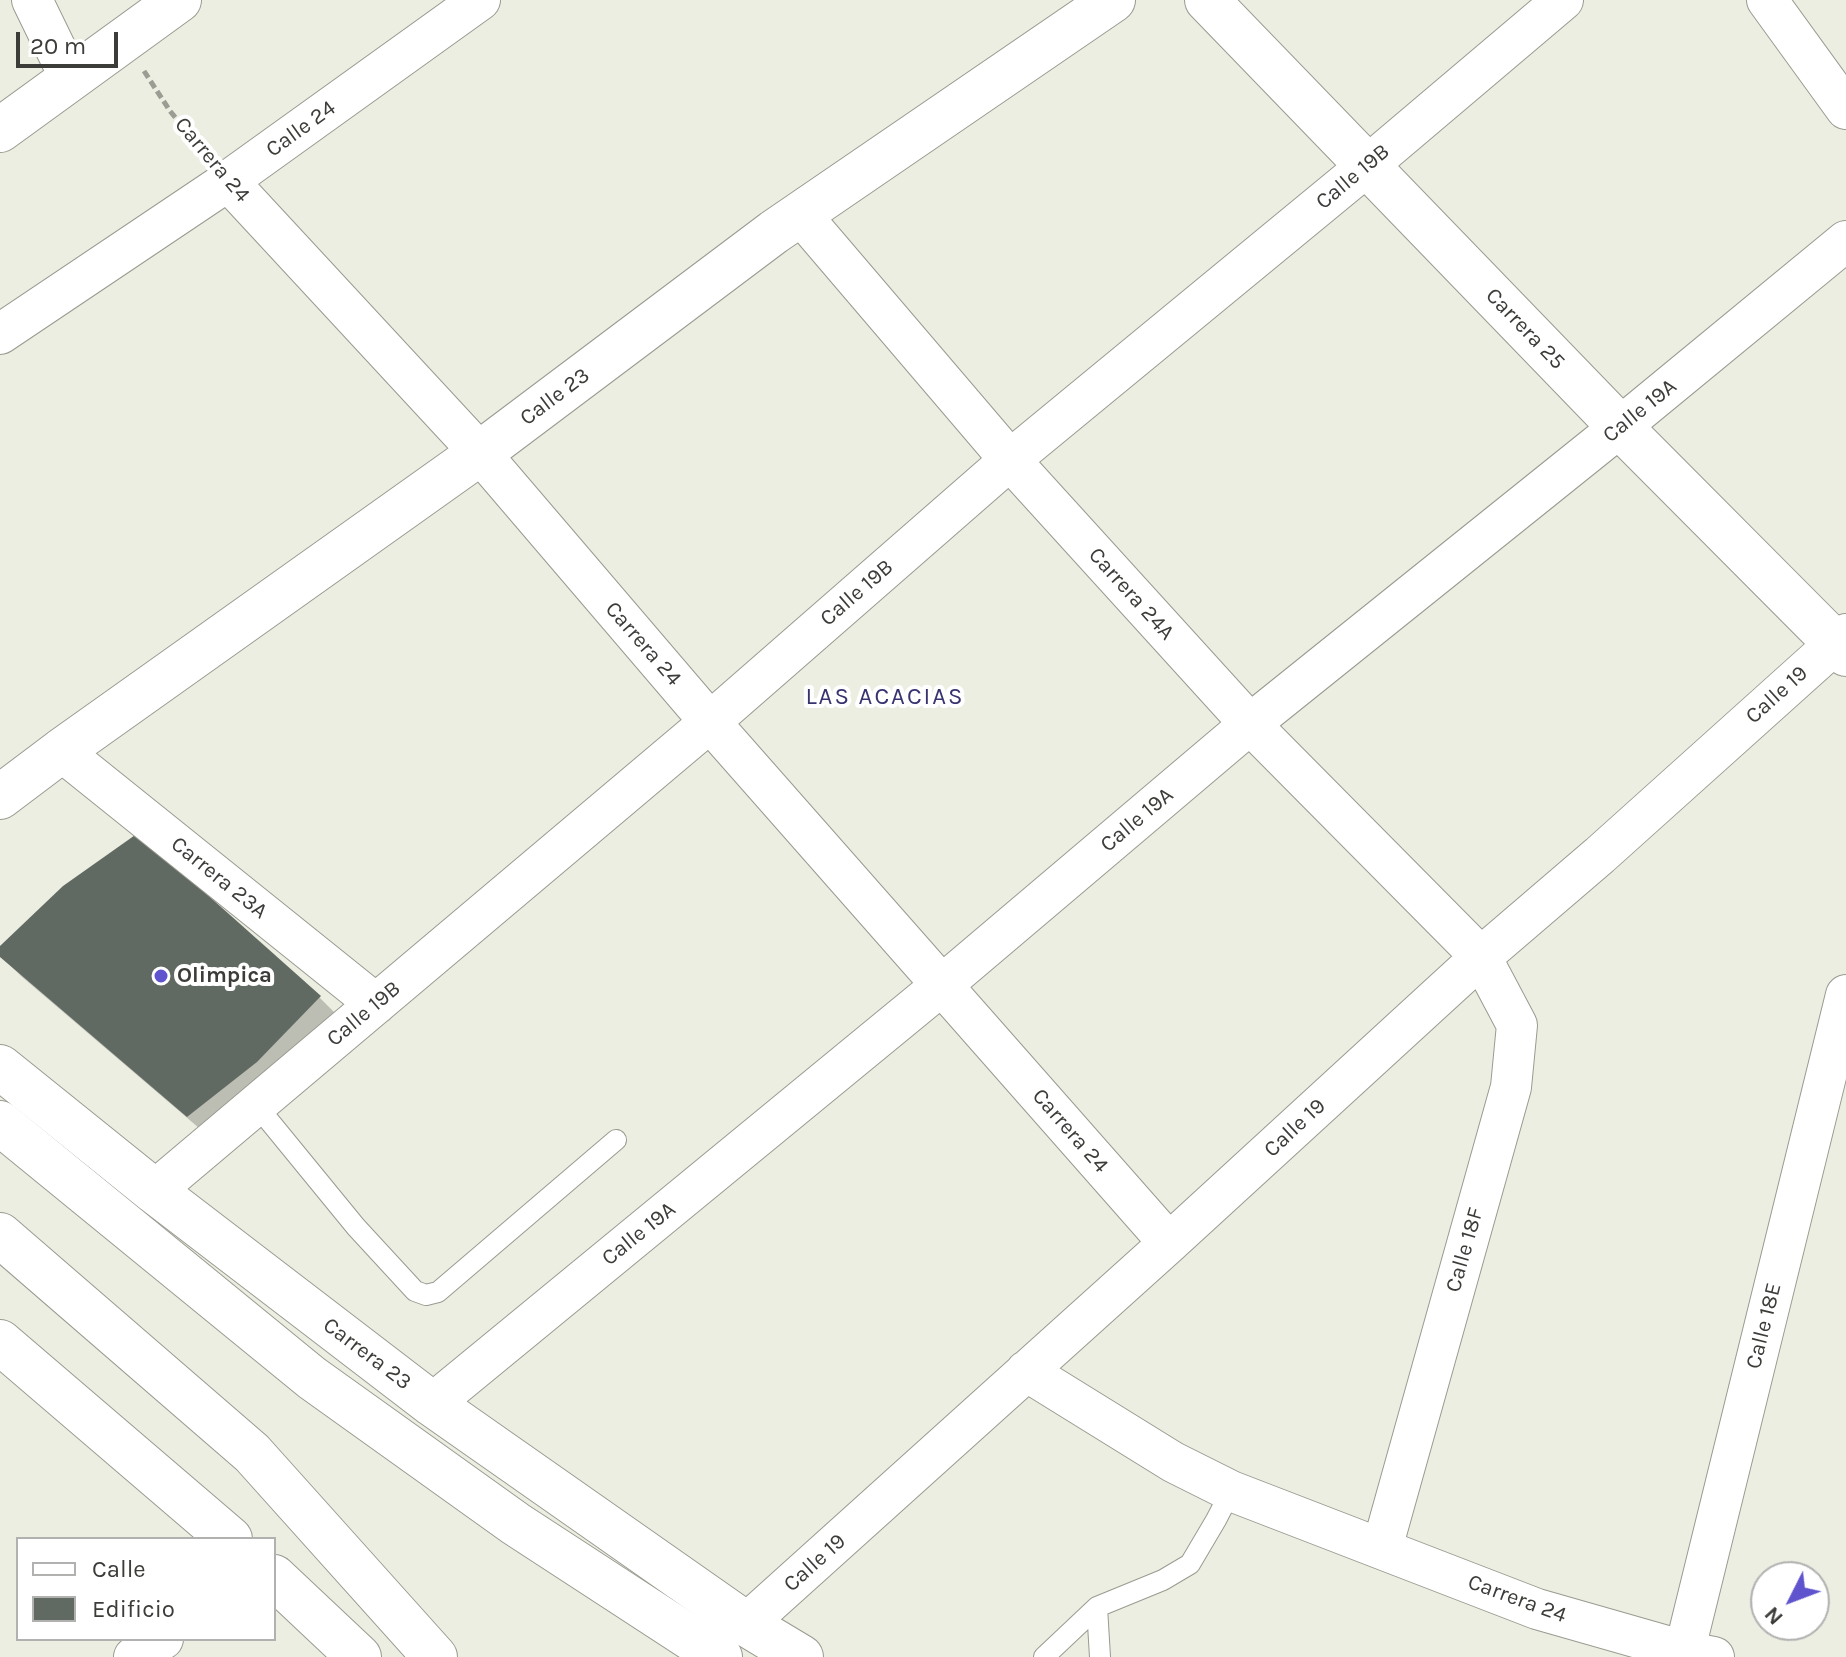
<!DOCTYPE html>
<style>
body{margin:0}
#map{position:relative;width:1846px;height:1657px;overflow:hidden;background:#eceee2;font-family:Karla,sans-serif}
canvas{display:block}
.legend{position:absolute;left:16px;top:1537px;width:260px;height:104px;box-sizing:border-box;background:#fff;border:2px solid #b1b1b0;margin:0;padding:10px 14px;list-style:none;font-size:24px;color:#3c3d39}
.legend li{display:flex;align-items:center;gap:16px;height:40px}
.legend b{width:40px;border:2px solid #b1b1b0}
.north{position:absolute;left:1750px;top:1561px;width:80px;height:80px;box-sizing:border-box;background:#fff;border:2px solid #b1b1b0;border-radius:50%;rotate:228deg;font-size:22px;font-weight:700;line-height:32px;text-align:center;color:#3c3d39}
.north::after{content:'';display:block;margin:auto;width:28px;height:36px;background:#5f54cd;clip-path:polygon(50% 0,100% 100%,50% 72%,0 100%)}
.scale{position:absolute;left:16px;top:32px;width:102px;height:36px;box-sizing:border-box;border:4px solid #3c3d39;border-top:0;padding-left:10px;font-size:24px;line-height:28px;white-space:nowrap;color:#3c3d39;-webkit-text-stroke:6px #fff;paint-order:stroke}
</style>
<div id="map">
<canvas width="1846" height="1657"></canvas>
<ul class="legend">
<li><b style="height:10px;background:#fff"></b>Calle</li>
<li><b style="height:22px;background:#616a62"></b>Edificio</li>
</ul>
<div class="north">N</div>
<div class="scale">20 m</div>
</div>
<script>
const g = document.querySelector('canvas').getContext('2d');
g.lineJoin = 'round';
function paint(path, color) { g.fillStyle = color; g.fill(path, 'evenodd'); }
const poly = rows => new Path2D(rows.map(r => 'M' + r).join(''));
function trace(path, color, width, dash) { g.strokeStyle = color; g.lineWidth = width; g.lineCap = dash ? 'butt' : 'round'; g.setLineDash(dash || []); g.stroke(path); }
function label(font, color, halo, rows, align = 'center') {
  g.font = font + ' Karla,sans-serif'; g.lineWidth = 8; g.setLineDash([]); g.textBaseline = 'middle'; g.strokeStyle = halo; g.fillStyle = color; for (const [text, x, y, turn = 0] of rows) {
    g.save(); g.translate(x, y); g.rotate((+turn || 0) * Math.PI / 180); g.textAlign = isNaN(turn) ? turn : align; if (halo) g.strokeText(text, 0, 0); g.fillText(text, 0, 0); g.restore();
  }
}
const shadow = poly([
 [0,948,319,997,344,1022,213,1140,21,976,0,955]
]);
const building = poly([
 [138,833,321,996,257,1062,187,1117,0,957,0,946,63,886]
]);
const path = poly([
 [144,71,170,111,204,153]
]);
const service = poly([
 [255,1106,266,1117,356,1227,415,1291,426,1295,438,1292,616,1140],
 [1097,1607,1100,1657],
 [1044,1657,1097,1607,1163,1580,1190,1564,1216,1520,1231,1491]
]);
const minor = poly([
 [32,0,70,78],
 [1767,0,1846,109],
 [228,181,480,453,710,722,1169,1243],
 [800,214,1010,460,1250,724,1481,957,1517,1025,1511,1087,1382,1548],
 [0,334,228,181,480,0],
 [61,751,376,1004],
 [154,1191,710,722,1010,460,1367,166,1563,0],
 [1026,1371,1173,1462,1231,1491,1537,1609,1684,1651,1714,1657],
 [432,1404,942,985,1250,724,1620,427,1846,241],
 [746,1624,1169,1243,1481,957,1600,855,1846,634],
 [134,1657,163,1639],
 [1683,1657,1846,995]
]);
const tertiary = poly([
 [1207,0,1620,427,1846,654],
 [0,1067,154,1191,432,1404,746,1624,801,1657],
 [0,1342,230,1539],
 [274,1577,359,1657]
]);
const primary = poly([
 [0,130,179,0],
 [0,797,61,751,480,453,774,232,1113,0],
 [0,1123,312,1378,516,1524,720,1657],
 [0,1235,252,1453,435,1657]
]);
const markers = [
 [161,976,8,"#5f54cd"]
];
const streetNames = [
 ["Calle 24",301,129,-36],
 ["Carrera 24",212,160,50],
 ["Calle 19B",1353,177,-40],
 ["Carrera 25",1525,329,46],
 ["Calle 23",555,397,-37],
 ["Calle 19A",1640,411,-39],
 ["Calle 19B",857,593,-41],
 ["Carrera 24A",1131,594,48],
 ["Carrera 24",643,644,49],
 ["Calle 19",1777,695,-42],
 ["Calle 19A",1137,820,-40],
 ["Carrera 23A",219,878,39],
 ["Calle 19B",364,1014,-40],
 ["Calle 19",1295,1128,-43],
 ["Carrera 24",1070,1131,49],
 ["Calle 19A",639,1234,-39],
 ["Calle 18F",1465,1250,-74],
 ["Calle 18E",1764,1326,-76],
 ["Carrera 23",367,1354,37],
 ["Calle 19",815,1563,-42],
 ["Carrera 24",1517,1599,20]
];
const poiNames = [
 ["Olimpica",177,976]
];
const neighbourhoodNames = [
 ["LAS ACACIAS",885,697]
];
paint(shadow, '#0003');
paint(building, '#616a62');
trace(service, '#999b90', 22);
trace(minor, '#999b90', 42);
trace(tertiary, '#999b90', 46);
trace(primary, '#999b90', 46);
trace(path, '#9b9c94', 5, [8, 4]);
trace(service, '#fff', 20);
trace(minor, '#fff', 40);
trace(tertiary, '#fff', 44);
trace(primary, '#fff', 44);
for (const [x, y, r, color] of markers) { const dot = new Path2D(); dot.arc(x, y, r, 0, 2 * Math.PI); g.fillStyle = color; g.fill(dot); trace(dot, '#fff', 3); }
label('22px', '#3c3d39', '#fff', streetNames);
label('bold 22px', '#3c3d39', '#fff', poiNames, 'left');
g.letterSpacing = '2px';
label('24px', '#37336f', '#fff', neighbourhoodNames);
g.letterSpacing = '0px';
</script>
